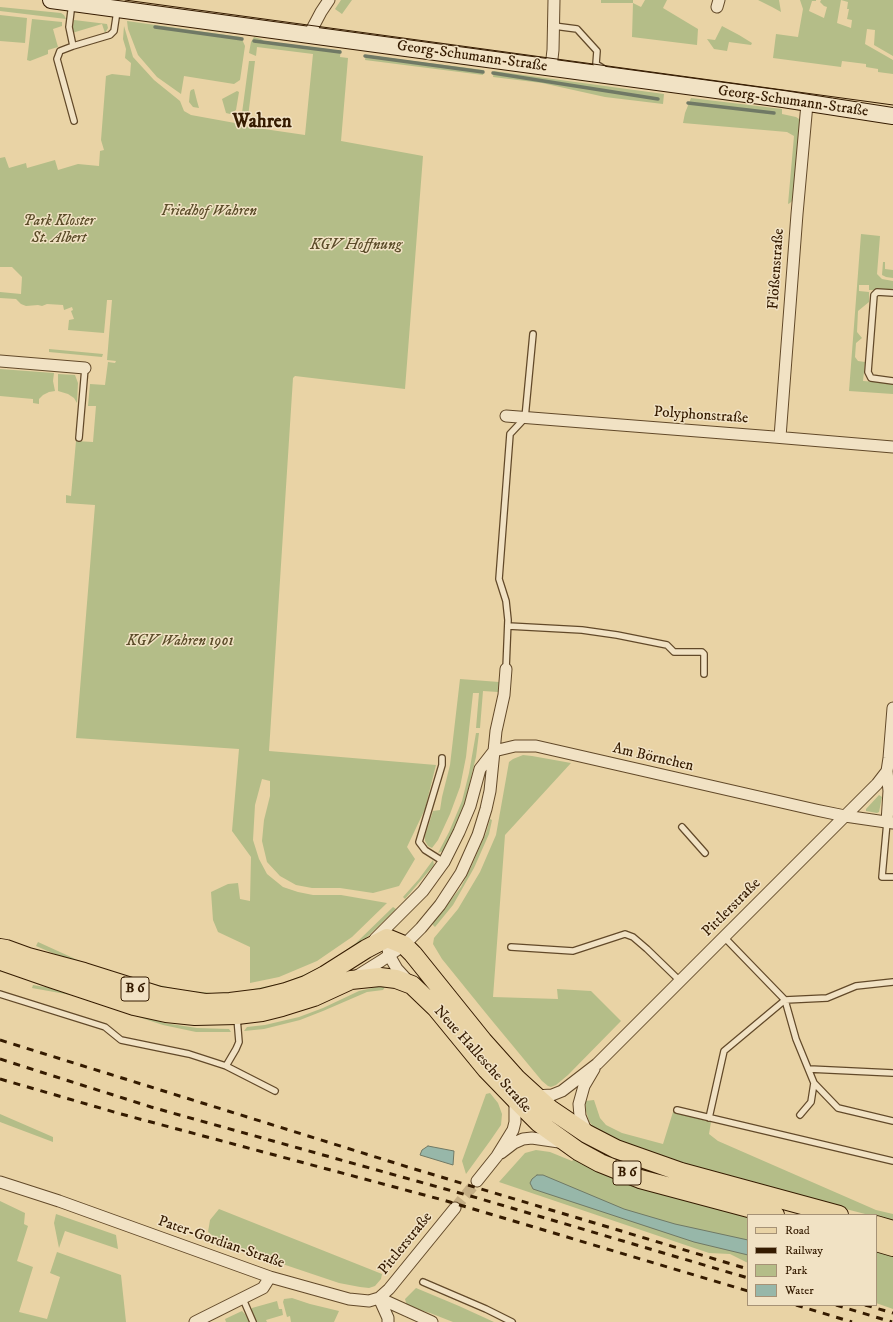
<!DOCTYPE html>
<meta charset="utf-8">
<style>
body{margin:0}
#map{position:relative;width:893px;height:1322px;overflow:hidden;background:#e9d3a5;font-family:"IM FELL DW Pica",serif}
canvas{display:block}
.legend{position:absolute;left:747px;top:1214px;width:130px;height:92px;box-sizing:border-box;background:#f1e2c4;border:1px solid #a69276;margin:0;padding:5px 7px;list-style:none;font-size:12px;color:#351b00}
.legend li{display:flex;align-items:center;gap:8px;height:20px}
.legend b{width:20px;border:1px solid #a69276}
</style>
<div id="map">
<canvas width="893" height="1322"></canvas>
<ul class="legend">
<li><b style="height:5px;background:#e9d3a5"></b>Road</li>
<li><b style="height:5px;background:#351b00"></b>Railway</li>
<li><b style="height:11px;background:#b4bd88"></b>Park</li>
<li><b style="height:11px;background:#97b7a9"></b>Water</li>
</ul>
</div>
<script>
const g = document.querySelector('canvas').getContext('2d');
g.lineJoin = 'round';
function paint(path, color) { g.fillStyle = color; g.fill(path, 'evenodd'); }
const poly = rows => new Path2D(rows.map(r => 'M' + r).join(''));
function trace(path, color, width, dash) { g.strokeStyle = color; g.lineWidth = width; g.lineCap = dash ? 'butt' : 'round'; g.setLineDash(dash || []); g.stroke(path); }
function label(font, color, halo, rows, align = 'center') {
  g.font = font + ' "IM FELL DW Pica",serif'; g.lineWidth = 3; g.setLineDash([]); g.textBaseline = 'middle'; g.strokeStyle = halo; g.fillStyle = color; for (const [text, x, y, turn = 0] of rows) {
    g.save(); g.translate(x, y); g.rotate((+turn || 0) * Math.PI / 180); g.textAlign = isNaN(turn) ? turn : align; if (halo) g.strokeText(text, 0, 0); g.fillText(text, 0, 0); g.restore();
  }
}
const green = poly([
 [341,0,352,0,342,14,335,9],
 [601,0,633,0,633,3,641,7,645,0,667,0,663,8,698,29,697,45,632,37,633,3,601,3],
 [758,0,779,0,781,12,772,7],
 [800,0,816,0,816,1,812,1,809,11,824,18,827,7,824,6,820,2,821,0,893,0,893,56,874,45,875,30,867,29,865,44,893,60,893,74,878,72,878,69,866,67,866,64,842,61,841,67,773,58,776,34,798,37,803,9],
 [841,0,848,2,847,9,849,9,847,19,852,20,851,28,837,23],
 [0,7,61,13,64,15,66,19,0,11],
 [0,15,27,18,25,43,0,41],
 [32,19,62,22,62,26,53,29,58,47,48,50,48,54,30,61,27,60],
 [74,20,107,24,108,28,105,33,102,24,72,33],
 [127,21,241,37,245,46,240,80,234,84,184,76,181,94,157,77,138,55,128,29],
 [124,26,133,57,154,80,180,101,184,111,191,115,235,123,237,125,305,135,313,54,257,47,256,56,249,53,251,42,254,37,261,39,264,41,334,50,341,50,340,57,348,58,341,141,423,156,405,389,295,376,293,378,269,751,436,765,425,809,407,847,415,859,399,886,373,893,340,888,312,888,296,885,280,876,267,862,262,841,264,820,270,796,270,781,262,779,255,805,253,840,259,859,267,874,283,887,298,892,313,895,341,895,387,903,352,937,317,961,279,977,250,983,250,947,218,932,213,920,211,892,228,884,238,883,240,899,250,901,251,857,232,831,239,749,76,738,95,505,66,503,66,495,71,496,76,441,93,442,96,406,88,406,90,384,105,385,108,362,115,363,116,361,107,360,112,300,107,300,104,333,68,330,69,320,74,319,71,311,73,310,72,307,64,310,63,305,47,304,42,306,38,305,26,306,21,304,16,299,0,298,0,292,21,294,22,277,12,267,0,267,0,158,5,157,9,168,26,163,27,168,55,160,58,170,78,164,99,166,100,151,104,150,101,140,106,76,112,74,130,76,131,63,125,58,126,49,123,39],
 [722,26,739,35,752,43,751,45,729,42,727,51,714,49,707,39,715,40],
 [366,55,484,70,483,75,365,60],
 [249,61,255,61,248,117,242,113],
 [494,71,664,94,663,104,605,97,542,83,493,77],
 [194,89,197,101,199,108,193,107,189,102,190,92,191,90],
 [237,91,239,92,236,110,230,114,226,113,222,99],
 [691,98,782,109,782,114,796,117,799,119,800,126,793,200,790,203,788,204,794,136,787,132,683,123,685,113],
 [861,234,880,236,877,274,882,279,893,281,893,291,869,290,869,285,859,285,859,291,869,292,869,302,858,311,857,332,862,338,856,343,855,357,858,361,865,362,863,381,893,383,893,394,849,391],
 [883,262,885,262,885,269,893,270,893,278,886,277,882,275],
 [49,349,103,354,102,357,49,352],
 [0,369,54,373,53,381,55,391,49,392,43,395,39,399,39,404,33,403,33,399,0,396],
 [58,374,75,375,78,383,77,403,74,398,68,394,58,391],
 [460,679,499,682,498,692,483,691,480,728,476,728,479,693,473,693,466,757,460,787,450,814,438,840,432,848,428,846,425,841,425,836,433,811,440,810,442,797,450,765],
 [476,733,479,733,476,757,465,802,452,834,443,851,438,853,449,832,462,801,469,773],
 [523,755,532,756,571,763,505,835,493,997,558,999,557,989,591,991,621,1021,568,1075,556,1085,551,1087,548,1086,542,1081,489,1017,442,959,433,944,434,938,458,909,480,872,496,835,509,762,513,759],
 [879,795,882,797,879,812,877,813,866,811,866,809],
 [490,819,492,820,489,834,474,868,453,905,435,927,432,924,461,887,471,867,486,833],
 [433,860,434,865,405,899,403,897,419,879],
 [393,907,396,909,358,946,303,979,239,995,181,994,145,982,182,990,212,993,239,992,282,983,301,976,320,967,341,954,356,943],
 [38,942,82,962,83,966,36,946],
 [33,985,63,990,73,994,71,995,32,988],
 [377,987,385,987,383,990,367,992,323,1011,300,1020,264,1029,244,1031,247,1027,265,1025,299,1017,323,1008,359,991],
 [84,996,164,1023,197,1028,229,1029,231,1032,196,1032,163,1025,83,999],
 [490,1093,498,1103,502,1114,501,1125,490,1141,466,1174,462,1161,486,1094],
 [594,1100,600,1118,606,1125,622,1133,663,1144,673,1112,711,1122,709,1134,718,1141,876,1210,893,1214,893,1222,876,1217,876,1215,869,1215,680,1166,618,1143,593,1127,589,1121,586,1111,585,1101],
 [0,1114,53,1137,53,1142,0,1122],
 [536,1150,550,1152,572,1161,575,1158,748,1215,748,1263,730,1254,709,1253,499,1182,525,1153],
 [0,1201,25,1213,24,1224,28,1226,17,1261,33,1267,19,1312,47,1319,60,1277,50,1273,57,1252,121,1275,126,1322,0,1322],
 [219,1209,382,1274,381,1279,375,1286,369,1288,360,1287,339,1283,223,1244,208,1232,210,1220],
 [56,1214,116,1235,118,1249,65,1231,59,1248,54,1223],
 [876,1249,893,1254,893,1309,876,1303],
 [416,1288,459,1306,494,1322,453,1322,430,1313,407,1306,405,1299],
 [292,1298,310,1304,339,1311,334,1322,291,1322,290,1316,287,1317,283,1302,284,1299],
 [277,1301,279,1309,282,1309,283,1315,266,1320,267,1322,256,1322,251,1312,252,1308],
 [242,1311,245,1314,249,1322,226,1322,225,1319]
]);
const water = poly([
 [428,1146,454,1151,453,1165,420,1155,422,1150,428,1146],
 [537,1175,543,1175,624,1209,675,1224,748,1240,748,1255,694,1242,533,1189,530,1183,532,1179,537,1175]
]);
const stream = poly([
 [155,27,242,39],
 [254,41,340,52],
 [365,56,483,72],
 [493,73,658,99],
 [688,103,774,113]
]);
const streetTunnel = poly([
 [455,1208,477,1181]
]);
const lane = poly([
 [72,3,69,27,73,46,110,35,114,31,117,11],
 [554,26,577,29,597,51,596,64,604,69],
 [73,46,60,51,57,59,74,121],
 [893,293,877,292,874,295,868,372,871,378,893,381],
 [79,438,85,368],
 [508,626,582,630,617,635,667,645,674,652,702,652,704,654,704,674],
 [506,669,508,620,506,601,499,579,510,434,525,418,533,334],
 [442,758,442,765,419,842,425,850,444,862],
 [887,822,882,877,893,877],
 [682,827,705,853],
 [724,937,785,1000,796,1039,814,1083,811,1102,800,1115],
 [511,947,573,951,625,934,633,937,647,949,680,981],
 [0,994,105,1027,121,1040,189,1054,226,1066,275,1091],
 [226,1066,236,1049,239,1042,237,1018],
 [809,1069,893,1073],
 [814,1083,838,1108,893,1121],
 [677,1110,893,1161],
 [709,1118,724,1051,785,1000,827,998,856,986,893,982],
 [423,1282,486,1309,512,1322],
 [243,1299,253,1322]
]);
const street = poly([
 [717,7,719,0],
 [311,35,312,29,321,12,329,0],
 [551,67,553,50,554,0],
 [0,361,85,368],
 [506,416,774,437,893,447],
 [780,437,797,214,807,104],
 [494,751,515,746,536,746,816,810,845,816,893,823],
 [887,822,889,791,887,771],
 [375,939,423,891,444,862,459,832,470,806,480,769,494,751],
 [388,949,389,955,397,969,408,981],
 [357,976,381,961,404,945,421,928,440,905,461,873,478,835,486,809,490,791,496,731,504,695,506,669],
 [535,1096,552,1095,562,1091,597,1064,877,784,887,771,889,758,893,708],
 [587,1133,580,1116,579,1104,584,1086,594,1069],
 [501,1153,514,1143,523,1139,532,1138,559,1142],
 [477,1181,497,1156,513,1130,515,1122,515,1099],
 [0,1182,59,1201,270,1277,349,1299,369,1301,379,1298,432,1322],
 [379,1298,389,1289,455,1208],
 [379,1298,388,1318,388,1322],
 [195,1322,263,1288,270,1277]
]);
const secondary = poly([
 [51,0,783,99,893,116]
]);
const primary = poly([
 [0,948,6,949,28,957,84,972,160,996,205,1003,230,1002,262,998,286,992,306,985,325,975,366,949,387,938,404,945,413,954,483,1041,517,1079,550,1109,587,1134,616,1149,681,1172,839,1215],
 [0,959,4,962,50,978,134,1006,166,1013,195,1016,237,1015,262,1012,282,1007,314,997,351,980,380,977,396,979,412,985,436,1008,486,1069,515,1099,539,1123,578,1151,600,1163,640,1179,775,1215],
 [876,1225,893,1230],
 [876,1242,893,1247]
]);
const tram = poly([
 [125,0,893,105]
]);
const rail = poly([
 [0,1040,411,1168,748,1269],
 [0,1059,151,1107,481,1199,748,1278],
 [0,1079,121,1114,443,1200,748,1291],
 [796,1305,852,1322],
 [836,1305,892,1322],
 [865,1305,893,1313]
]);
const shields = [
 [135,989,28],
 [627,1173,28]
];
const shieldNames = [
 ["B 6",135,989],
 ["B 6",627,1173]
];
const streetNames = [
 ["Georg-Schumann-Straße",472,57,8],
 ["Georg-Schumann-Straße",793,102,8],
 ["Flößenstraße",777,269,-86],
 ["Polyphonstraße",701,416,4],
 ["Am Börnchen",653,758,13],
 ["Pittlerstraße",732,908,-45],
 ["Neue Hallesche Straße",482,1060,48],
 ["Pater-Gordian-Straße",221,1243,19],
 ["Pittlerstraße",406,1244,-51]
];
const parkNames = [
 ["Friedhof Wahren",209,212],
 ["Park Kloster",59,222],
 ["St. Albert",59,239],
 ["KGV Hoffnung",356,246],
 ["KGV Wahren 1901",180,642]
];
const districtNames = [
 ["Wahren",262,123]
];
paint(green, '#b4bd88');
paint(water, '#97b7a9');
trace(water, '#707965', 1);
trace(stream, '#707965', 3.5);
trace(streetTunnel, '#c5ae84', 11, [11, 5.5]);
trace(lane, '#624929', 8);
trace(street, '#624929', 13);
trace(secondary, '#351b00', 18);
trace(primary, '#351b00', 20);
trace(lane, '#f1e2c4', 5.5);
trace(street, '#f1e2c4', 11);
trace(secondary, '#f1e2c4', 16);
trace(primary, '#e9d3a5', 18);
trace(tram, '#351b00', 1);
trace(rail, '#351b00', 3, [7, 7]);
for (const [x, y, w] of shields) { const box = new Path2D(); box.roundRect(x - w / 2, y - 12, w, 24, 3); g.fillStyle = '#f1e2c4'; g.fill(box); trace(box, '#351b00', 1); }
label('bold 14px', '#351b00', null, shieldNames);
label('15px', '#351b00', '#f1e2c4', streetNames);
label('italic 15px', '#5b4c29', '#f1e2c4', parkNames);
label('bold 19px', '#351b00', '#f1e2c4', districtNames);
</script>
